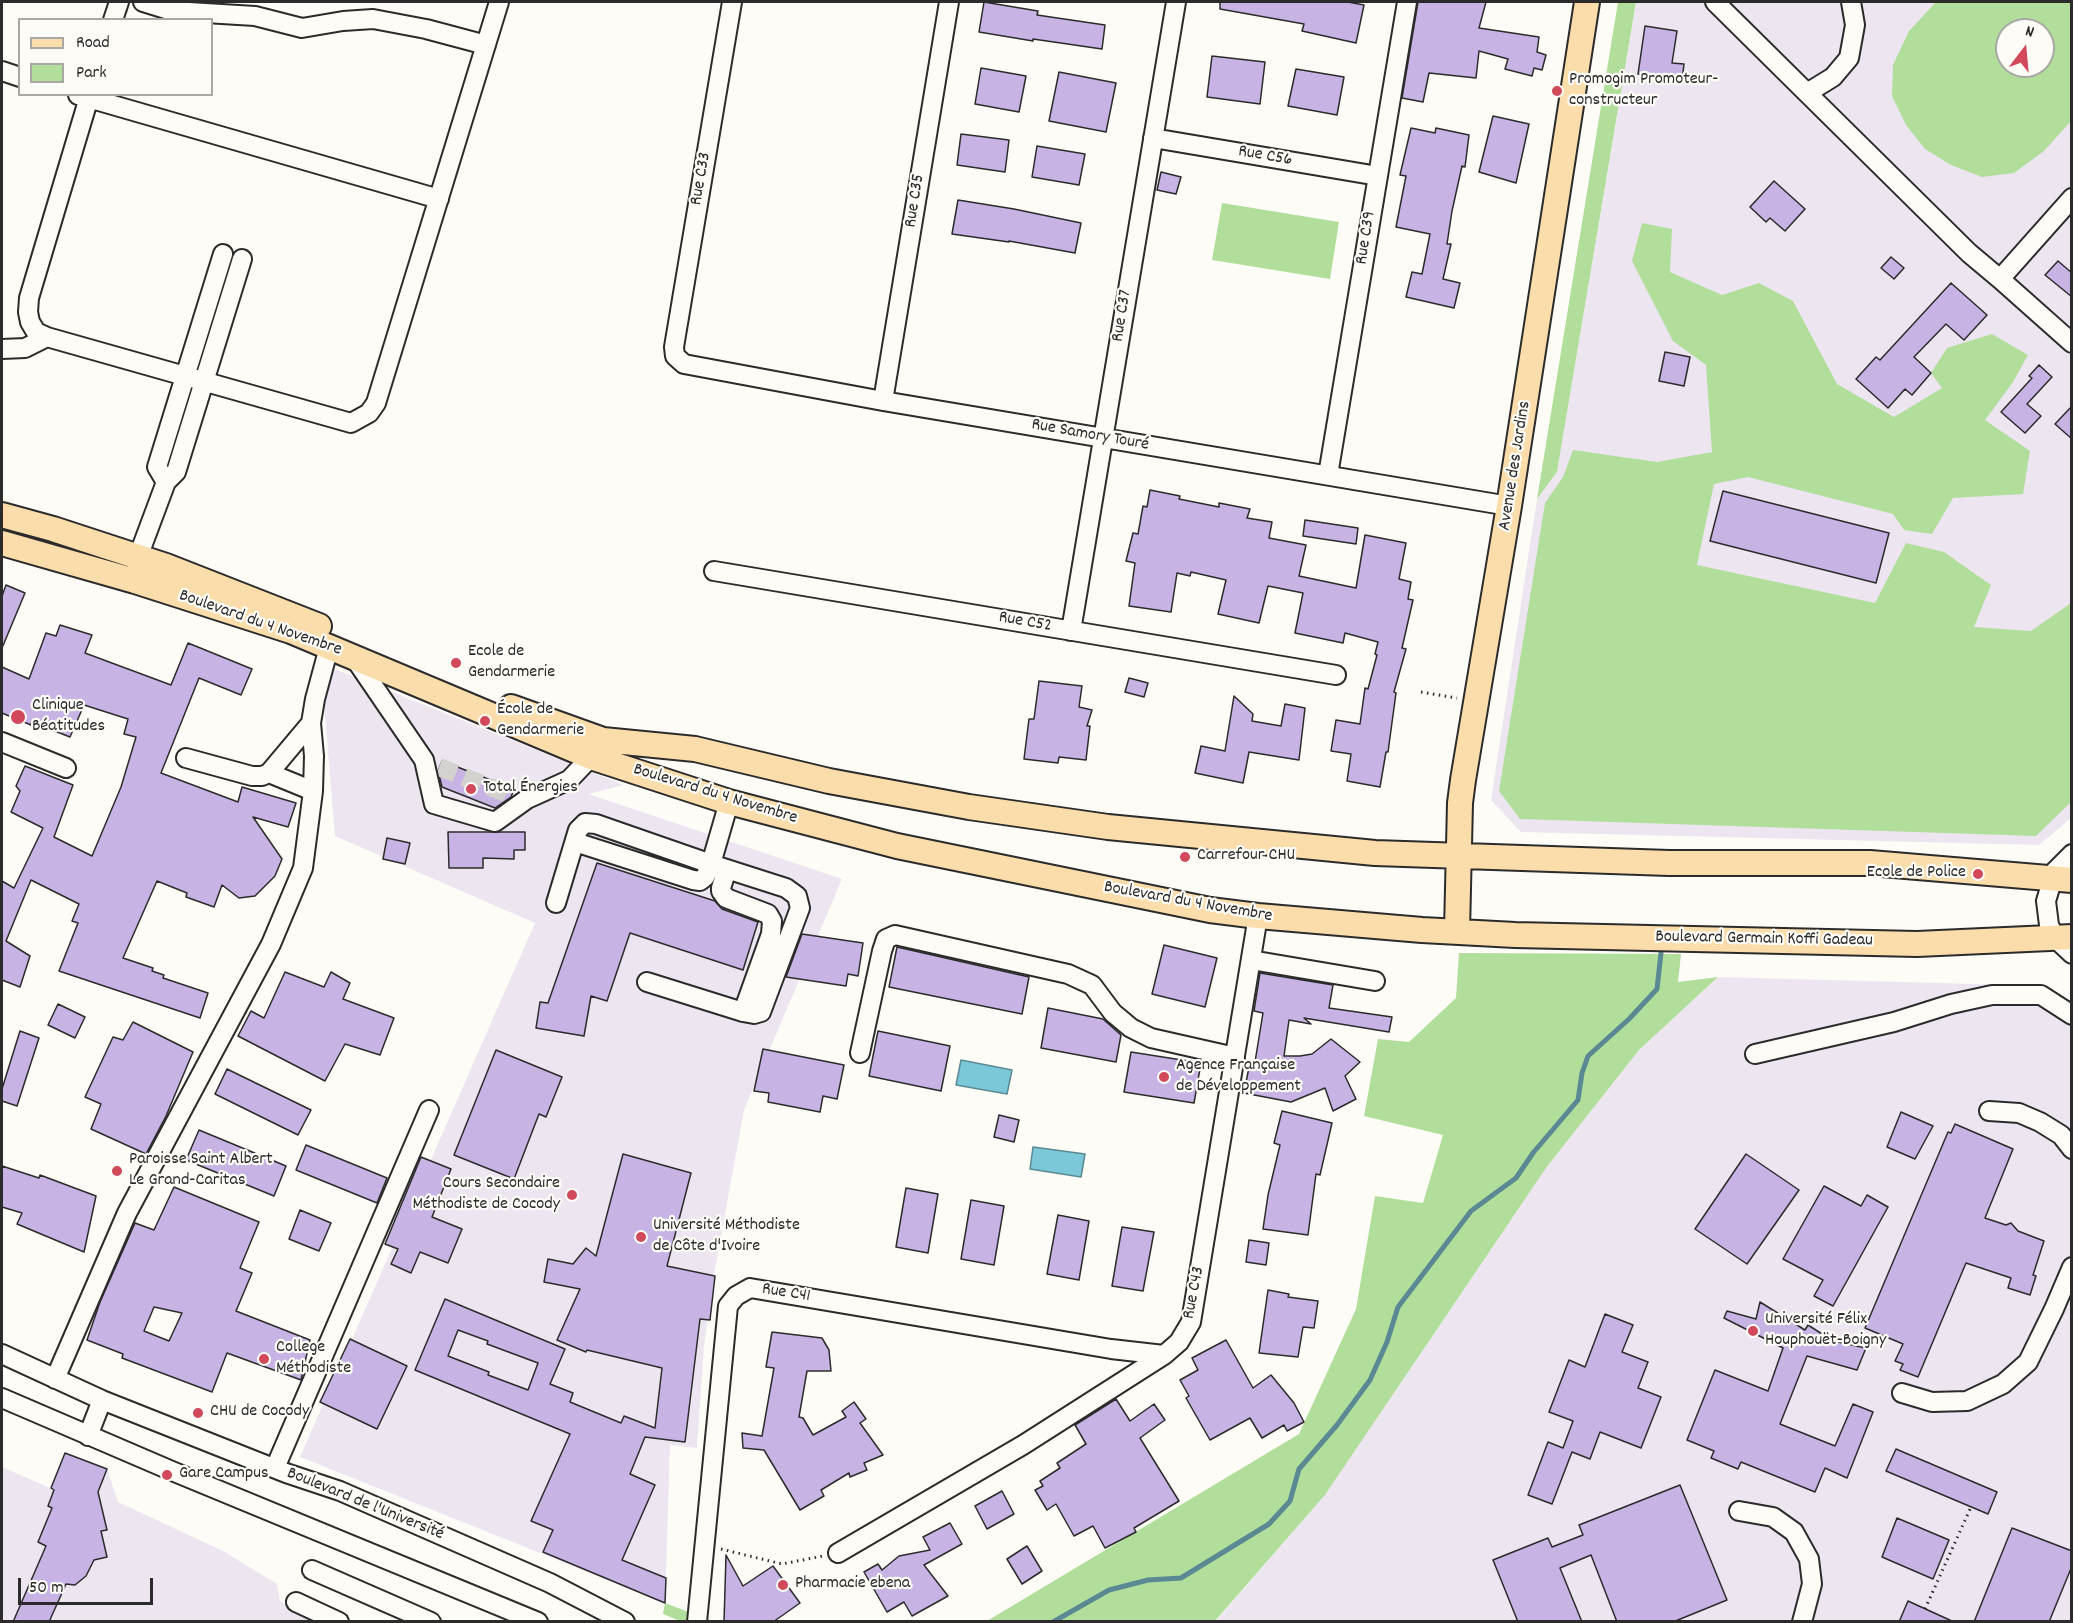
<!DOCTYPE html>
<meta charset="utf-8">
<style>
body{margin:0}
#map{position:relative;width:2073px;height:1623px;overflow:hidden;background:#fdfcf7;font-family:Dekko,sans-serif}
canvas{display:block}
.frame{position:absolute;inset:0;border:3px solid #2b2b2b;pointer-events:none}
.legend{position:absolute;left:18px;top:18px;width:195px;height:78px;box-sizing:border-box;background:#fdfcf7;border:2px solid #a9a8a5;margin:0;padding:8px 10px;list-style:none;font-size:18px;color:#2b2b2b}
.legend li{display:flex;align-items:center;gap:12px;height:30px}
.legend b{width:30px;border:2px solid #a9a8a5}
.north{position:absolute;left:1995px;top:18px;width:60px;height:60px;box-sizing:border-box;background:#fdfcf7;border:2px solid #a9a8a5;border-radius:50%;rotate:16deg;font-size:16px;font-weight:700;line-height:24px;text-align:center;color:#2b2b2b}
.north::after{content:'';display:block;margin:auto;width:21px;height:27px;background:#d1495b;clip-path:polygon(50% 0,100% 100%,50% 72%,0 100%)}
.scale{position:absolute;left:18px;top:1578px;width:135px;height:27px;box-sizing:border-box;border:3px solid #2b2b2b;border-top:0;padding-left:8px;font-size:18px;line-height:21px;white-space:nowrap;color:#2b2b2b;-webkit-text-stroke:4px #fdfcf7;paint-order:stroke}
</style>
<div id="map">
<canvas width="2073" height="1623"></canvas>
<div class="frame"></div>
<ul class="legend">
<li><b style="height:8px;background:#faddab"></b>Road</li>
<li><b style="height:16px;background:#b2de9c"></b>Park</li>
</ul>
<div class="north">N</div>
<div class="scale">50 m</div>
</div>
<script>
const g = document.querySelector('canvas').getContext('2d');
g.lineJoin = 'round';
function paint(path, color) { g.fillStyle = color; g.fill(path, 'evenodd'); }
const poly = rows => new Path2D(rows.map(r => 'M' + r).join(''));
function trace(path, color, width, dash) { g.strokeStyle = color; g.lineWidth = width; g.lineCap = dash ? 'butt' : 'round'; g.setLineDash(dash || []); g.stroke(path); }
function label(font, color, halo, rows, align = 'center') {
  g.font = font + ' Dekko,sans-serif'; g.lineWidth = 4.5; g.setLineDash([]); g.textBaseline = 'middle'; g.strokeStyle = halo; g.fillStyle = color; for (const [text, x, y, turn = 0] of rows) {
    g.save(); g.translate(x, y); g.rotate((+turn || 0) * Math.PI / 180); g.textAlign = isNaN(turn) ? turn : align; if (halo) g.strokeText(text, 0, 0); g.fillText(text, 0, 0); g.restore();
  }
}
const built = poly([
 [1636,2,2071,2,2071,818,2039,845,1521,832,1491,800,1537,499,1557,472],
 [2007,30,2043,30,2043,66,2007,66],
 [317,662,624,785,588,794,842,879,744,1110,713,1280,704,1346,697,1448,670,1445,665,1603,300,1457,535,923,335,836,324,704],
 [1718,977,2048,986,2071,1005,2071,1621,1215,1622,1325,1495,1546,1168,1639,1050],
 [65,1453,107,1469,118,1502,223,1551,277,1584,280,1601,298,1613,321,1621,2,1621,2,1467,50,1488]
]);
const green = poly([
 [1618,2,1636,2,1557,472,1537,499],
 [1936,2,2071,2,2071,121,2044,151,2014,173,1982,177,1951,165,1925,149,1906,125,1892,96,1893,65,1909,31],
 [2007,30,2043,30,2043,66,2007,66],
 [1222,203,1339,222,1330,279,1212,260],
 [1642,223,1672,229,1670,272,1722,295,1759,283,1793,301,1837,384,1894,417,1942,388,1931,373,1947,348,1992,334,2028,355,2013,382,1985,420,2030,451,2023,494,1953,498,1932,534,1904,530,1893,514,1748,477,1714,484,1697,565,1875,603,1906,543,1944,552,1991,585,1974,627,2031,631,2071,603,2071,802,2036,836,1520,819,1499,791,1545,503,1563,477,1573,450,1657,462,1712,452,1706,365,1673,341,1632,261],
 [1459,953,1681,954,1678,982,1718,977,1639,1050,1546,1168,1325,1495,1215,1621,987,1621,1299,1434,1356,1309,1375,1196,1423,1203,1443,1135,1364,1116,1378,1039,1409,1042,1456,998],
 [665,1603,712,1621,680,1621,663,1614]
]);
const water = poly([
 [961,1060,1012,1070,1007,1094,956,1085,961,1060],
 [1033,1147,1085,1154,1081,1177,1030,1169,1033,1147]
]);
const stream = poly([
 [1053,1622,1109,1590,1148,1580,1181,1578,1269,1524,1290,1501,1299,1469,1337,1425,1370,1380,1387,1342,1398,1307,1471,1211,1516,1178,1533,1153,1578,1100,1582,1073,1588,1056,1629,1019,1657,989,1661,953]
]);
const building = poly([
 [984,2,1038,11,1037,15,1105,25,1102,49,1033,39,1033,41,979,32,984,2],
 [1220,2,1348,2,1364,5,1356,43,1302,31,1304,24,1220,9,1220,2],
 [1418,2,1486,2,1479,28,1539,37,1537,52,1546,55,1542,70,1534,68,1532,76,1505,69,1508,59,1479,51,1476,78,1429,73,1423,102,1402,98,1418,2],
 [1645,26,1677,31,1672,63,1684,64,1682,81,1638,74,1645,26],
 [1212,56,1265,62,1260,104,1207,97,1212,56],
 [981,68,1026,76,1019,112,975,104,981,68],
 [1296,69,1344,77,1337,115,1288,106,1296,69],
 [1059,72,1116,83,1106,132,1049,121,1059,72],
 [1493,116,1529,124,1516,183,1479,172,1493,116],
 [1411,128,1435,133,1436,128,1469,135,1465,167,1462,166,1452,211,1447,244,1451,244,1443,279,1460,283,1454,308,1406,297,1412,272,1422,274,1430,234,1396,227,1406,176,1400,175,1411,128],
 [961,134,1009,140,1005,172,957,165,961,134],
 [1037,146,1085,154,1079,185,1032,177,1037,146],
 [1161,172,1181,177,1176,194,1157,190,1161,172],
 [1774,181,1805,209,1785,231,1770,218,1766,222,1750,207,1774,181],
 [958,200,1014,209,1081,223,1075,253,1009,241,1009,242,952,234,958,200],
 [1891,257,1904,268,1894,279,1881,268,1891,257],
 [2058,261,2072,273,2072,297,2045,275,2058,261],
 [1951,283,1987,315,1964,340,1946,324,1914,357,1931,373,1912,395,1905,389,1888,408,1856,379,1876,357,1880,360,1951,283],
 [1665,352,1690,357,1684,386,1659,381,1665,352],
 [2039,365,2052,377,2027,404,2041,416,2025,433,2001,412,2032,378,2029,376,2039,365],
 [2072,406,2072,439,2055,424,2072,406],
 [1150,490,1180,496,1179,499,1219,507,1219,503,1250,509,1247,518,1272,522,1269,538,1306,545,1299,576,1356,588,1365,535,1406,543,1399,579,1411,582,1408,599,1413,600,1402,648,1406,649,1394,692,1396,693,1388,752,1386,752,1380,787,1347,781,1351,754,1331,751,1336,720,1360,724,1365,688,1368,689,1377,655,1375,654,1378,642,1345,633,1343,643,1295,633,1303,593,1268,586,1259,623,1218,614,1226,580,1191,572,1190,576,1177,573,1171,612,1129,606,1135,563,1126,561,1133,533,1138,534,1143,506,1147,507,1150,490],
 [1723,491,1889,533,1876,583,1710,541,1723,491],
 [1305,520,1358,528,1356,544,1303,536,1305,520],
 [6,585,25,593,2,648,2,596,6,585],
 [60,625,92,635,85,653,171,685,188,643,252,669,241,695,199,678,161,773,238,802,242,787,296,803,288,827,253,817,282,859,275,876,255,896,239,898,222,885,214,907,186,897,187,893,157,881,123,958,153,968,152,971,164,975,163,978,208,993,200,1018,59,971,78,923,72,921,79,904,31,880,6,941,30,956,20,987,2,980,2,881,14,888,43,828,11,812,20,791,16,786,25,766,73,785,54,837,92,856,121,787,136,737,124,734,128,719,84,705,70,737,32,722,31,725,2,713,2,667,29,679,46,633,56,636,60,625],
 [1129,678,1148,683,1144,697,1125,692,1129,678],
 [1039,681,1082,686,1079,707,1092,710,1087,726,1090,726,1086,760,1059,757,1058,763,1024,759,1029,719,1034,719,1039,681],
 [1234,696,1253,714,1252,721,1281,726,1285,704,1305,708,1299,760,1249,752,1243,783,1195,773,1201,746,1225,751,1234,696],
 [442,761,514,789,511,797,495,808,442,787,438,771,442,761],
 [448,832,525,832,525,850,514,850,514,859,483,858,483,868,449,868,448,832],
 [387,838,410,843,405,864,383,859,387,838],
 [597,863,715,901,722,909,758,922,743,970,630,933,607,1001,591,996,584,1036,536,1028,540,1002,548,1003,597,863],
 [802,934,863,943,858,976,848,974,846,986,786,977,802,934],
 [1164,945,1217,958,1205,1007,1152,994,1164,945],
 [897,947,1029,977,1022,1014,889,987,897,947],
 [285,972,324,987,331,972,350,983,343,999,394,1018,380,1055,345,1044,325,1081,238,1036,251,1011,264,1018,285,972],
 [1260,973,1333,985,1329,1008,1392,1017,1389,1032,1304,1018,1311,1024,1289,1020,1284,1056,1300,1056,1312,1054,1331,1039,1360,1062,1345,1076,1356,1099,1333,1111,1325,1088,1291,1102,1244,1093,1249,1067,1254,1068,1263,1013,1254,1011,1260,973],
 [58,1004,85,1017,75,1038,48,1025,58,1004],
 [1048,1008,1103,1019,1121,1035,1116,1062,1041,1048,1048,1008],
 [133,1022,193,1052,166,1116,146,1154,91,1129,101,1104,85,1097,113,1037,123,1040,133,1022],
 [20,1031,39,1038,17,1106,2,1101,2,1089,20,1031],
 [878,1031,950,1046,941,1091,869,1076,878,1031],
 [763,1049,844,1065,837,1099,823,1096,820,1112,768,1102,769,1093,754,1091,763,1049],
 [496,1050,562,1077,546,1117,539,1114,514,1179,454,1155,496,1050],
 [1131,1052,1201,1063,1194,1103,1124,1092,1131,1052],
 [227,1069,311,1110,298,1135,215,1094,227,1069],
 [1282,1111,1332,1123,1320,1175,1316,1174,1308,1235,1263,1229,1268,1195,1280,1145,1274,1143,1282,1111],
 [1901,1112,1933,1126,1915,1159,1887,1147,1901,1112],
 [999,1115,1019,1120,1014,1142,994,1137,999,1115],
 [1955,1124,2013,1149,1985,1218,2006,1225,2011,1223,2018,1231,2044,1241,2033,1275,2036,1276,2030,1295,2008,1288,2011,1278,1966,1263,1918,1377,1900,1370,1903,1364,1895,1361,1903,1344,1865,1328,1948,1132,1951,1133,1955,1124],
 [199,1130,286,1166,274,1196,186,1160,199,1130],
 [306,1145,387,1178,377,1203,296,1170,306,1145],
 [623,1154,691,1173,667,1266,715,1276,710,1320,700,1319,685,1442,645,1437,630,1474,655,1485,622,1560,666,1578,665,1603,543,1552,553,1530,531,1521,570,1434,415,1370,445,1299,565,1349,550,1384,573,1393,570,1402,621,1423,624,1416,655,1428,662,1368,587,1350,586,1352,557,1340,580,1289,544,1282,548,1259,573,1264,586,1248,596,1256,623,1154],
 [458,1330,488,1341,487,1344,538,1363,528,1390,488,1375,489,1372,448,1356,458,1330],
 [1746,1154,1799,1190,1747,1264,1695,1229,1746,1154],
 [421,1157,451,1169,432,1217,462,1229,448,1263,420,1252,411,1273,391,1264,398,1249,385,1244,421,1157],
 [2,1166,39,1178,40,1175,96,1196,84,1252,17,1224,22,1213,2,1207,2,1166],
 [1824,1186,1861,1206,1867,1195,1888,1207,1833,1306,1814,1296,1823,1280,1783,1259,1824,1186],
 [174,1187,259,1222,240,1268,252,1273,236,1311,310,1340,301,1380,227,1353,212,1392,122,1358,123,1354,87,1340,100,1302,135,1223,154,1230,174,1187],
 [154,1307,182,1313,169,1341,144,1331,154,1307],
 [906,1188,938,1194,928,1253,896,1247,906,1188],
 [971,1200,1004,1206,994,1265,961,1259,971,1200],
 [300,1210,331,1223,319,1251,289,1239,300,1210],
 [1058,1215,1089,1221,1079,1280,1047,1274,1058,1215],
 [1122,1227,1154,1232,1143,1291,1112,1286,1122,1227],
 [1249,1240,1269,1243,1266,1265,1246,1262,1249,1240],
 [1268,1290,1289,1294,1288,1297,1318,1301,1314,1328,1303,1327,1298,1357,1259,1353,1268,1290],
 [1760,1302,1805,1330,1808,1325,1833,1341,1866,1348,1857,1370,1807,1356,1780,1424,1835,1446,1853,1404,1873,1412,1847,1478,1825,1468,1815,1492,1741,1462,1738,1469,1711,1458,1714,1451,1687,1440,1715,1370,1768,1391,1783,1348,1724,1318,1727,1311,1756,1319,1760,1302],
 [1605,1314,1633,1325,1622,1352,1648,1362,1638,1388,1661,1397,1641,1448,1600,1432,1590,1459,1572,1452,1552,1504,1528,1495,1548,1442,1563,1448,1573,1421,1549,1412,1569,1360,1585,1367,1605,1314],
 [772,1332,822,1338,829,1350,831,1371,807,1371,799,1417,803,1418,813,1435,846,1417,842,1411,854,1402,866,1419,860,1423,883,1455,864,1463,867,1470,850,1477,849,1473,821,1490,824,1496,800,1510,764,1450,743,1448,742,1433,762,1436,774,1368,766,1367,772,1332],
 [350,1339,407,1366,377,1429,320,1402,350,1339],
 [1226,1340,1253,1388,1271,1375,1294,1403,1304,1422,1287,1431,1284,1425,1262,1438,1250,1418,1210,1440,1186,1398,1189,1396,1180,1380,1198,1370,1192,1358,1226,1340],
 [1116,1399,1130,1421,1154,1404,1165,1420,1140,1438,1179,1501,1134,1528,1136,1532,1105,1548,1093,1526,1074,1536,1056,1504,1047,1510,1035,1490,1043,1486,1040,1481,1060,1468,1057,1463,1086,1444,1075,1425,1116,1399],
 [1896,1449,1997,1492,1988,1514,1886,1471,1896,1449],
 [65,1453,107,1469,98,1492,107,1530,101,1531,107,1557,94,1560,86,1576,75,1585,66,1584,49,1622,13,1622,46,1546,38,1542,52,1508,48,1506,54,1490,51,1488,65,1453],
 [1680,1485,1727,1600,1673,1622,1617,1622,1591,1555,1560,1568,1582,1622,1518,1622,1493,1560,1548,1538,1552,1547,1583,1535,1579,1525,1680,1485],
 [1002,1491,1014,1514,987,1529,975,1506,1002,1491],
 [1897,1518,1949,1540,1933,1579,1882,1557,1897,1518],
 [950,1523,962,1544,924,1565,948,1596,912,1616,904,1602,887,1612,864,1572,878,1564,882,1570,899,1556,930,1550,923,1537,950,1523],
 [2012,1528,2072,1551,2072,1566,2049,1622,1974,1622,2012,1528],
 [1027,1546,1042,1571,1022,1584,1007,1559,1027,1546],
 [726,1555,743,1586,773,1566,800,1603,773,1622,724,1622,726,1555],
 [1908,1601,1954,1622,1899,1622,1908,1601]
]);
const minorTunnel = poly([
 [439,767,511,795]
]);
const path = poly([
 [1421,692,1457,698],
 [721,1549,782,1564,823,1556],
 [1925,1609,1971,1507]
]);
const minor = poly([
 [143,2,172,11,255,16,302,28,343,21,373,19,426,29,486,45],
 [732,2,674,347,675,356,684,364,883,401,1509,506],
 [1715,2,1807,93],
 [1851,2,1855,25,1849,58,1833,77,1807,93,1969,253,2000,279],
 [113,20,119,2],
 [2,71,20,77],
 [90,94,29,298,28,312,30,322,36,332,47,337,351,423,369,413,376,403,499,2],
 [78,95,439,199],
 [1153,138,1378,176],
 [2072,198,2000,279,2072,343],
 [2,349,25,348,47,337],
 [883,401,949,2],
 [1328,475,1407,2],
 [166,482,157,467,223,254],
 [137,567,138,557,166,482,176,472,242,259],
 [714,571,1336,675],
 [1071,631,1176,2],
 [353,656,424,760,434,804,495,822,527,799,569,780,591,757],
 [2,742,66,768],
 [186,758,252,776,262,776,269,773,311,723],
 [269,773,313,791],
 [575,842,693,880,700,881,705,877,711,864,786,888,797,896,800,908,761,1012,754,1014,743,1012,647,982],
 [2072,854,2055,871,2046,901,2049,925,2055,938,2072,954],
 [727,869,721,888,721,891,726,898,768,914,772,921,771,934,743,1012],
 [556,903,578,830,585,823,596,824,711,864,729,802],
 [1251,960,1375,981],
 [860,1053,882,951,886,939,895,935,1068,974,1092,985,1113,1013,1131,1028,1151,1038,1235,1057],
 [1755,1054,1894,1022,1951,1004,1992,995,2041,995,2072,1015],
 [1989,1111,2019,1113,2040,1122,2061,1135,2072,1149],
 [2,1354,102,1400,286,1473,340,1491,550,1583,625,1622],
 [55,1379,127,1213,271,944,303,868,313,791,314,756,311,723,315,699,329,647],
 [1902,1393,1932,1402,1967,1401,2003,1384,2028,1362,2054,1309,2072,1267],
 [2,1398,172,1471,538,1622],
 [88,1436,102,1400],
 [275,1468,429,1110],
 [1739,1511,1773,1517,1794,1532,1809,1559,1812,1584,1802,1622],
 [838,1553,1023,1445,1164,1355,1179,1342,1191,1322,1258,916],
 [312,1570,431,1622],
 [296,1602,339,1622],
 [697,1622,728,1306,736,1296,750,1288,1111,1349,1164,1355]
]);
const major = poly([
 [2,515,53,529,166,566,319,626],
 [2,543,135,581,291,631,591,757,729,802,897,846,1210,910,1258,916,1422,930,1515,935,1917,944,2072,937],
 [511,707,603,740,695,749,829,781,969,807,1108,827,1375,853,1669,863,1870,863,2072,880],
 [1457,931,1460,803,1463,780,1509,506,1587,2]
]);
const markers = [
 [1557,91,6,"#d1495b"],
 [456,663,6,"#d1495b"],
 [18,717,8,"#d1495b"],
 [485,721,6,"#d1495b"],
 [471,789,6,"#d1495b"],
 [1185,857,6,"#d1495b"],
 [1978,874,6,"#d1495b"],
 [1164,1077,6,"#d1495b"],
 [117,1171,6,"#d1495b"],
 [572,1195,6,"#d1495b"],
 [641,1237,6,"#d1495b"],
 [1753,1331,6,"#d1495b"],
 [264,1359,6,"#d1495b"],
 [198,1413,6,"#d1495b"],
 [167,1475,6,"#d1495b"],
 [783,1585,6,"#d1495b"]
];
const poiNames = [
 ["Promogim Promoteur-",1569,81],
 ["constructeur",1569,102],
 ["Ecole de",468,653],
 ["Gendarmerie",468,674],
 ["Clinique",32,707],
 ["Béatitudes",32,728],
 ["École de",497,711],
 ["Gendarmerie",497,732],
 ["Total Énergies",483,789],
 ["Carrefour CHU",1197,857],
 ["Ecole de Police",1966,874,"right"],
 ["Agence Française",1176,1067],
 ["de Développement",1176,1088],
 ["Paroisse Saint Albert",129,1161],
 ["Le Grand-Caritas",129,1182],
 ["Cours Secondaire",560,1185,"right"],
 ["Méthodiste de Cocody",560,1206,"right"],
 ["Université Méthodiste",653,1227],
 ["de Côte d'Ivoire",653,1248],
 ["Université Félix",1765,1321],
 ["Houphouët-Boigny",1765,1342],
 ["College",276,1349],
 ["Méthodiste",276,1370],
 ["CHU de Cocody",210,1413],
 ["Gare Campus",179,1475],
 ["Pharmacie ebena",795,1585]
];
const streetNames = [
 ["Rue C56",1265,157,10],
 ["Rue C33",702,179,-80],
 ["Rue C35",916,201,-81],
 ["Rue C39",1367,238,-81],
 ["Rue C37",1123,316,-81],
 ["Rue Samory Touré",1090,436,10],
 ["Avenue des Jardins",1516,466,-81],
 ["Rue C52",1025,623,10],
 ["Boulevard du 4 Novembre",260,624,19],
 ["Boulevard du 4 Novembre",715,795,17],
 ["Boulevard du 4 Novembre",1188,903,10],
 ["Boulevard Germain Koffi Gadeau",1764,940,1],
 ["Rue C43",1195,1293,-79],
 ["Rue C41",786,1294,9],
 ["Boulevard de l'Université",365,1505,22]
];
paint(built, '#ede6f1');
paint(green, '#b2de9c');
paint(water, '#7bc8d8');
trace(water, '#5b8993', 1.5);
trace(stream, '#5b8993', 5);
paint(building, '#c7b4e4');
trace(building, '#2b2b2b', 1.5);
trace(minorTunnel, '#d3d2ce', 18, [18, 9]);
trace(minor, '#2b2b2b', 22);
trace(major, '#2b2b2b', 28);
trace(path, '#2b2b2b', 3, [1.5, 4.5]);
trace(minor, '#fdfcf7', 18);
trace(major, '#faddab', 24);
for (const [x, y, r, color] of markers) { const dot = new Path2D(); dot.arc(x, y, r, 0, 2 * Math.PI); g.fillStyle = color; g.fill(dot); trace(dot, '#fdfcf7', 2); }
label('18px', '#2b2b2b', '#fdfcf7', poiNames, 'left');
label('18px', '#2b2b2b', '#fdfcf7', streetNames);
</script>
